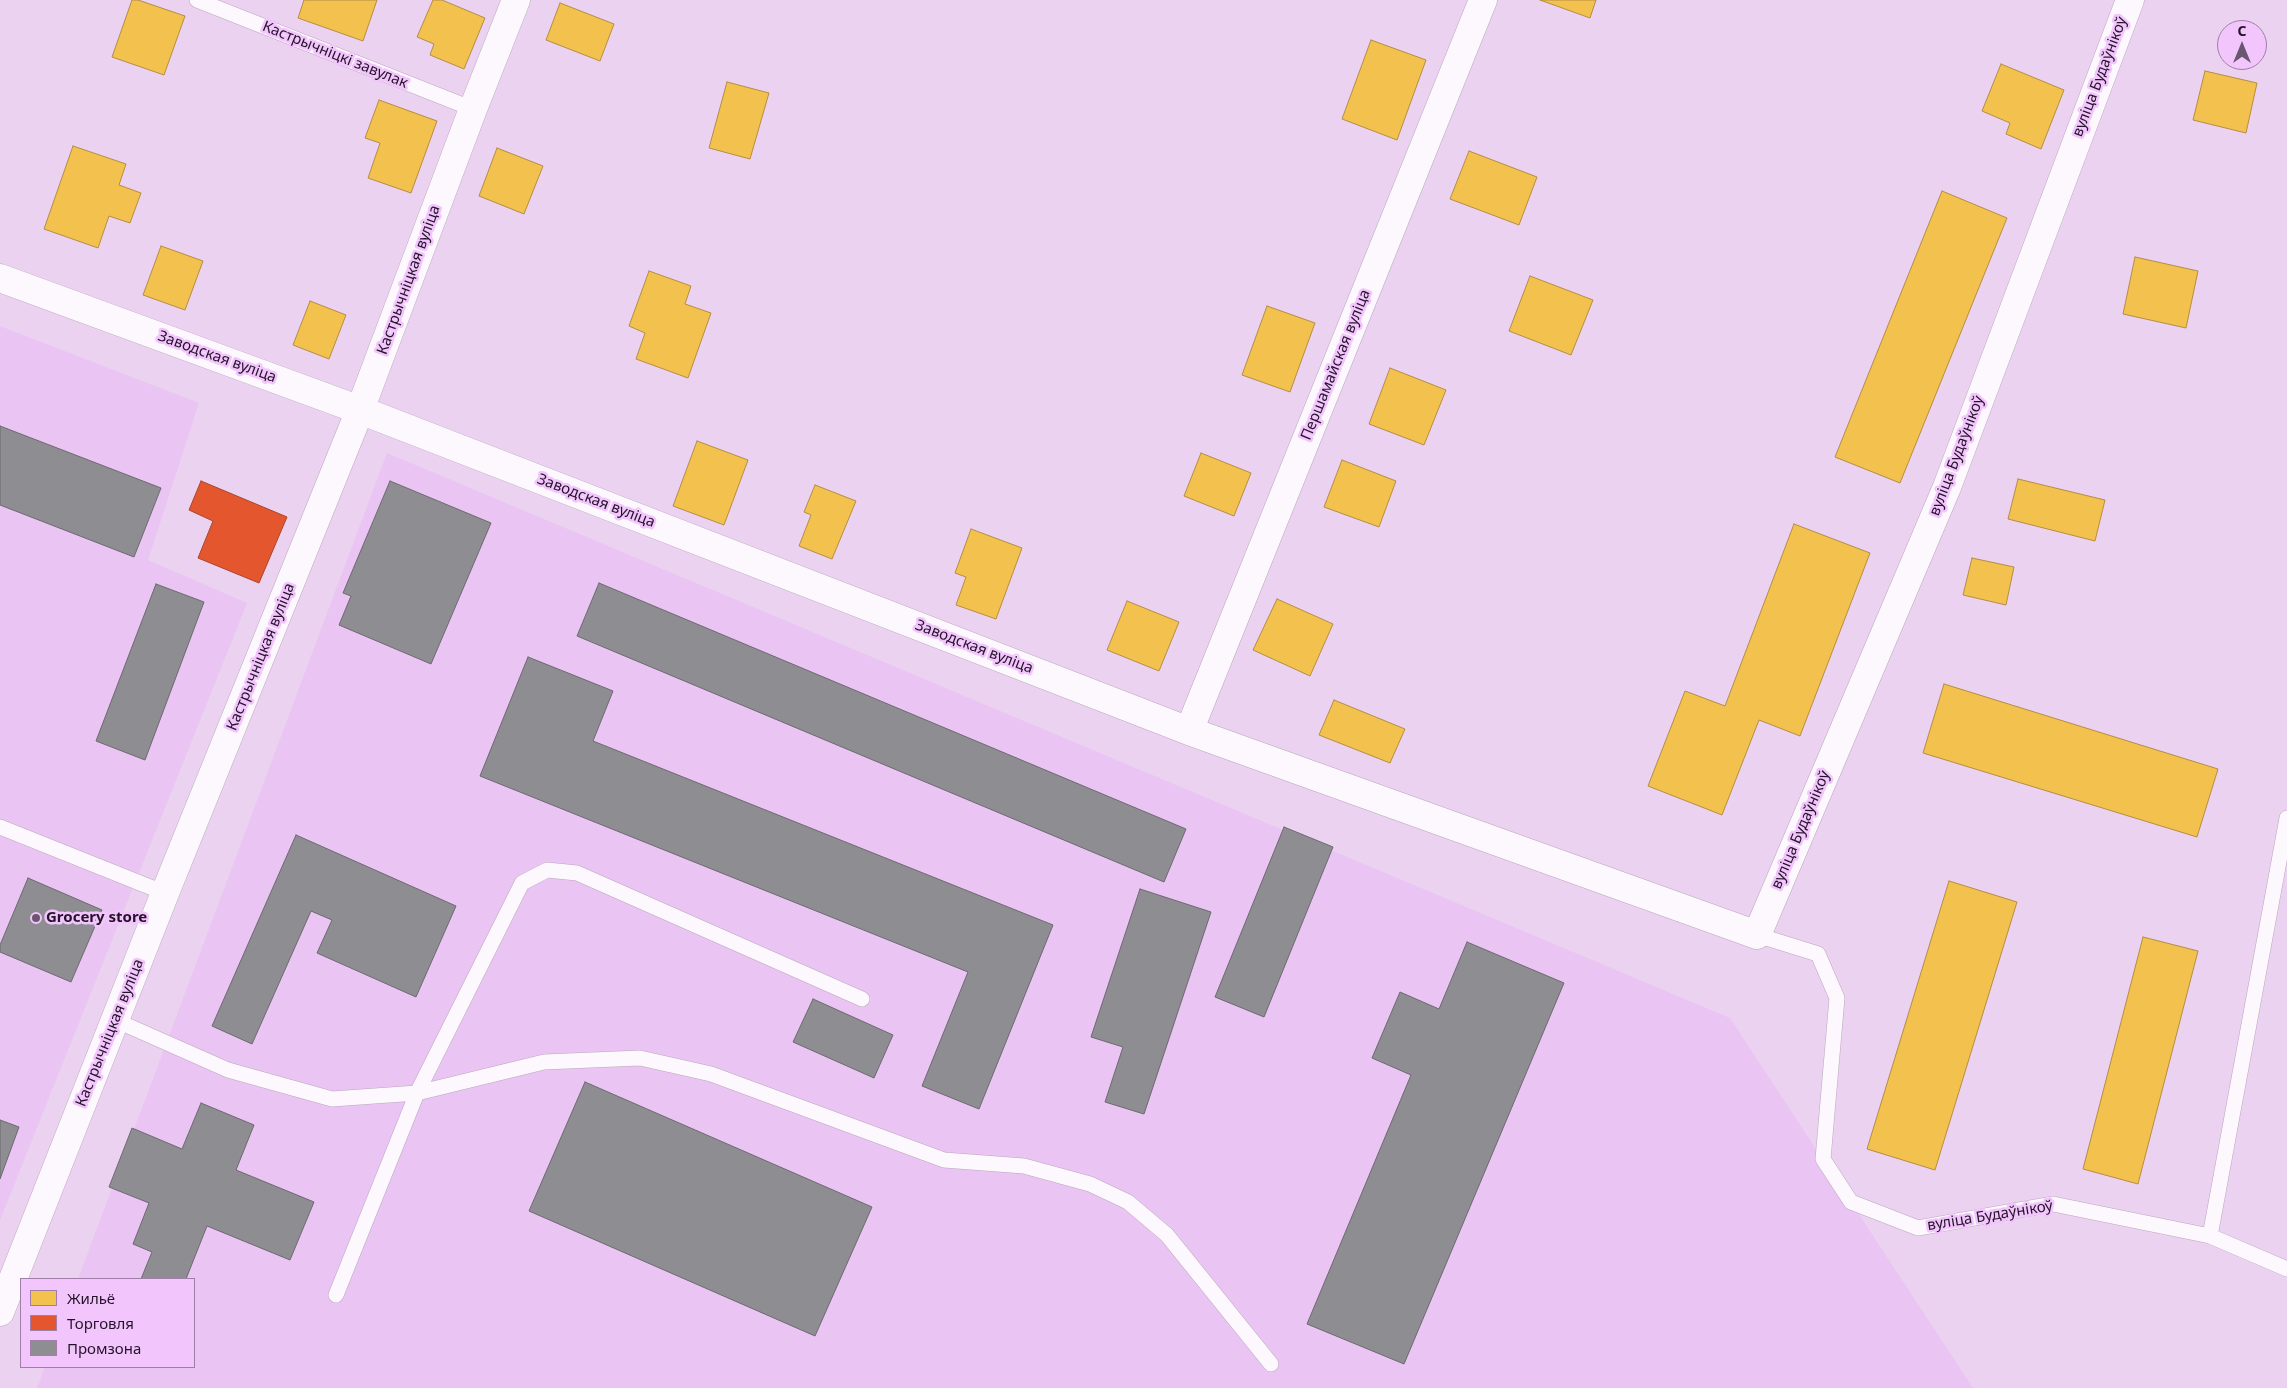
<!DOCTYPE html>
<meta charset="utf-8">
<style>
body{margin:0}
#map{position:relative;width:2287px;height:1388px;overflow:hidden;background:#ebd2f0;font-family:"Noto Sans",sans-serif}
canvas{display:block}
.legend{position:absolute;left:20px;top:1278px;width:175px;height:90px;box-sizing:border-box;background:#f3c5fd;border:1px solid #a07ea8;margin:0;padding:6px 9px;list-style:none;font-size:15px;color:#241428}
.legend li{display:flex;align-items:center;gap:10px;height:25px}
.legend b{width:25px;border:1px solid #a07ea8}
.north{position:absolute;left:2217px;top:20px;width:50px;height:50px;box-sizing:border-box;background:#f3c5fd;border:1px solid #a07ea8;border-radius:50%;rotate:0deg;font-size:14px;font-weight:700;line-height:20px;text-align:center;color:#241428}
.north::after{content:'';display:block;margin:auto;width:18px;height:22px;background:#6a566e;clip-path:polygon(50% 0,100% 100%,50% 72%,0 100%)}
</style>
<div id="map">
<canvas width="2287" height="1388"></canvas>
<ul class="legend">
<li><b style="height:14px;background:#f2c14e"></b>Жильё</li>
<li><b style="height:14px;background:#e4572e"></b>Торговля</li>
<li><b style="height:14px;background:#8d8d92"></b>Промзона</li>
</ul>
<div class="north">С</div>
</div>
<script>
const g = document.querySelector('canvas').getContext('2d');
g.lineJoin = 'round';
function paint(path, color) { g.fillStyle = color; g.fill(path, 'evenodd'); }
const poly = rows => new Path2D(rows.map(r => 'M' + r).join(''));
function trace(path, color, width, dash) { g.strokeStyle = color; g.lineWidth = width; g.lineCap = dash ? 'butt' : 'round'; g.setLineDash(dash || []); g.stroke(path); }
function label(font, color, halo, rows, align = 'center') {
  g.font = font + ' "Noto Sans",sans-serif'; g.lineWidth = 5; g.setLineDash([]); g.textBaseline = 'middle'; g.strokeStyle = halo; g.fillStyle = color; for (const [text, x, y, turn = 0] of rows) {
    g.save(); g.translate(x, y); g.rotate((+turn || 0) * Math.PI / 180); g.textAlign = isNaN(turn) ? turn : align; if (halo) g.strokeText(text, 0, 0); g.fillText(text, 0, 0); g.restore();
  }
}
const built = poly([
 [0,326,199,403,148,560,247,603,0,1220],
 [387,453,1730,1018,1973,1388,37,1388,45,1367,194,1367,194,1279,78,1279]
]);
const homes = poly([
 [132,0,138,0,185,16,164,75,112,57,132,0],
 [304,0,377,0,363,41,298,18,304,0],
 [433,0,442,0,485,18,464,69,430,55,434,44,417,37,433,0],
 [1540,0,1596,0,1590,18,1540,0],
 [560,3,614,24,600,61,546,40,560,3],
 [1371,40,1426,60,1397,140,1342,119,1371,40],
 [2001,64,2064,90,2041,149,2006,134,2010,123,1982,111,2001,64],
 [2205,71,2257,83,2246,133,2193,120,2205,71],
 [727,82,769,93,750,159,709,148,727,82],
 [379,100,437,121,411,193,368,178,380,143,365,138,379,100],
 [73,146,126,164,119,185,141,193,130,223,109,216,98,248,44,229,73,146],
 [497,148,543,166,524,214,479,196,497,148],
 [1469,151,1537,177,1519,225,1450,199,1469,151],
 [1942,191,2007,218,1900,483,1835,457,1942,191],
 [161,246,203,261,185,310,143,295,161,246],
 [2135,257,2198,271,2186,328,2123,314,2135,257],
 [649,271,691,286,685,304,711,313,688,378,636,359,645,333,629,326,649,271],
 [1530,276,1593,300,1571,355,1509,331,1530,276],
 [310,301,346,315,329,359,293,345,310,301],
 [1267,306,1315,323,1290,392,1242,375,1267,306],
 [1390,368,1446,390,1424,445,1369,424,1390,368],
 [697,441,748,460,724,525,673,506,697,441],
 [1201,453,1251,473,1234,516,1184,496,1201,453],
 [1342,460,1396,481,1379,527,1324,507,1342,460],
 [2018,479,2105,500,2095,541,2008,519,2018,479],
 [815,485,856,501,832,559,799,546,811,515,804,512,815,485],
 [1794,524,1870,553,1800,736,1759,720,1722,815,1648,786,1685,691,1725,706,1794,524],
 [971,529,1022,548,996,619,956,605,966,577,955,573,971,529],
 [1972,558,2014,567,2006,605,1963,595,1972,558],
 [1277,599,1333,624,1310,676,1253,650,1277,599],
 [1127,601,1179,622,1159,671,1107,650,1127,601],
 [1944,684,2218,769,2197,837,1923,753,1944,684],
 [1334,700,1405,729,1390,763,1319,735,1334,700],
 [1949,881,2017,902,1935,1170,1867,1149,1949,881],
 [2143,937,2198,951,2138,1184,2083,1169,2143,937]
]);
const shops = poly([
 [201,481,287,517,259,583,198,558,213,521,189,510,201,481]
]);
const industry = poly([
 [0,426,161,488,134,557,0,505,0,426],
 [390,481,491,523,431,664,339,625,351,596,343,593,390,481],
 [599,583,1186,829,1164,882,577,636,599,583],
 [156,584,204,602,145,760,96,741,156,584],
 [528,657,613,691,593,741,1053,925,979,1109,922,1086,968,972,480,776,528,657],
 [1284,827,1333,847,1264,1017,1215,997,1284,827],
 [296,835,456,906,416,997,317,953,332,920,311,911,252,1044,212,1026,296,835],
 [28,878,102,910,71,982,0,952,0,945,28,878],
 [1140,889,1211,912,1144,1114,1105,1102,1123,1047,1091,1037,1140,889],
 [1467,942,1564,983,1404,1364,1307,1324,1411,1075,1372,1058,1400,992,1439,1009,1467,942],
 [813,999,893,1035,874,1078,793,1042,813,999],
 [585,1082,872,1207,815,1336,529,1211,585,1082],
 [201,1103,254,1125,236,1170,314,1202,290,1260,207,1226,186,1279,141,1279,152,1252,133,1244,149,1203,109,1187,132,1128,182,1149,201,1103],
 [0,1120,19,1127,0,1179,0,1120]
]);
const lane = poly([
 [197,0,473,109],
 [0,827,165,893],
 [1757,935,1818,954,1837,998,1823,1159,1851,1202,1918,1228,2053,1204,2210,1236,2287,1269],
 [115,1020,228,1070,332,1099,417,1093,544,1062,640,1058,711,1074,944,1160,1024,1166,1090,1184,1128,1202,1167,1235,1271,1364],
 [2210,1236,2287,818],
 [336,1295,417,1093,522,883,547,870,577,873,862,999]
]);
const street = poly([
 [0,278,360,410,1189,731,1757,935,1947,487,2130,0],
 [1189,731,1483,0],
 [0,1312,165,893,360,410,473,109,516,0]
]);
const markers = [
 [36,918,5,"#6a566e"]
];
const streetNames = [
 ["Кастрычніцкі завулак",335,55,22],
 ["вуліца Будаўнікоў",2100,77,-69],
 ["Кастрычніцкая вуліца",409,280,-70],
 ["Заводская вуліца",217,357,20],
 ["Першамайская вуліца",1336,365,-68],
 ["вуліца Будаўнікоў",1957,456,-69],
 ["Заводская вуліца",596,501,21],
 ["Заводская вуліца",974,647,21],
 ["Кастрычніцкая вуліца",261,657,-68],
 ["вуліца Будаўнікоў",1801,830,-67],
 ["Кастрычніцкая вуліца",110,1033,-68],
 ["вуліца Будаўнікоў",1990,1216,-9]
];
const poiNames = [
 ["Grocery store",46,918]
];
paint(built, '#eac4f3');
paint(homes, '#f2c14e');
trace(homes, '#b48d43', 1);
paint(shops, '#e4572e');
trace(shops, '#aa432c', 1);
paint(industry, '#8d8d92');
trace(industry, '#6e6972', 1);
trace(lane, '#baa7bd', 16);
trace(street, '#baa7bd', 29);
trace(lane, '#fcf8fd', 15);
trace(street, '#fcf8fd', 28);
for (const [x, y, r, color] of markers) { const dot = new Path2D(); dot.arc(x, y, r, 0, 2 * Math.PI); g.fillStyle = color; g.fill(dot); trace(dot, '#f3c5fd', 2); }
label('15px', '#241428', '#f3c5fd', streetNames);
label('bold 15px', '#241428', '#f3c5fd', poiNames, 'left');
</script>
